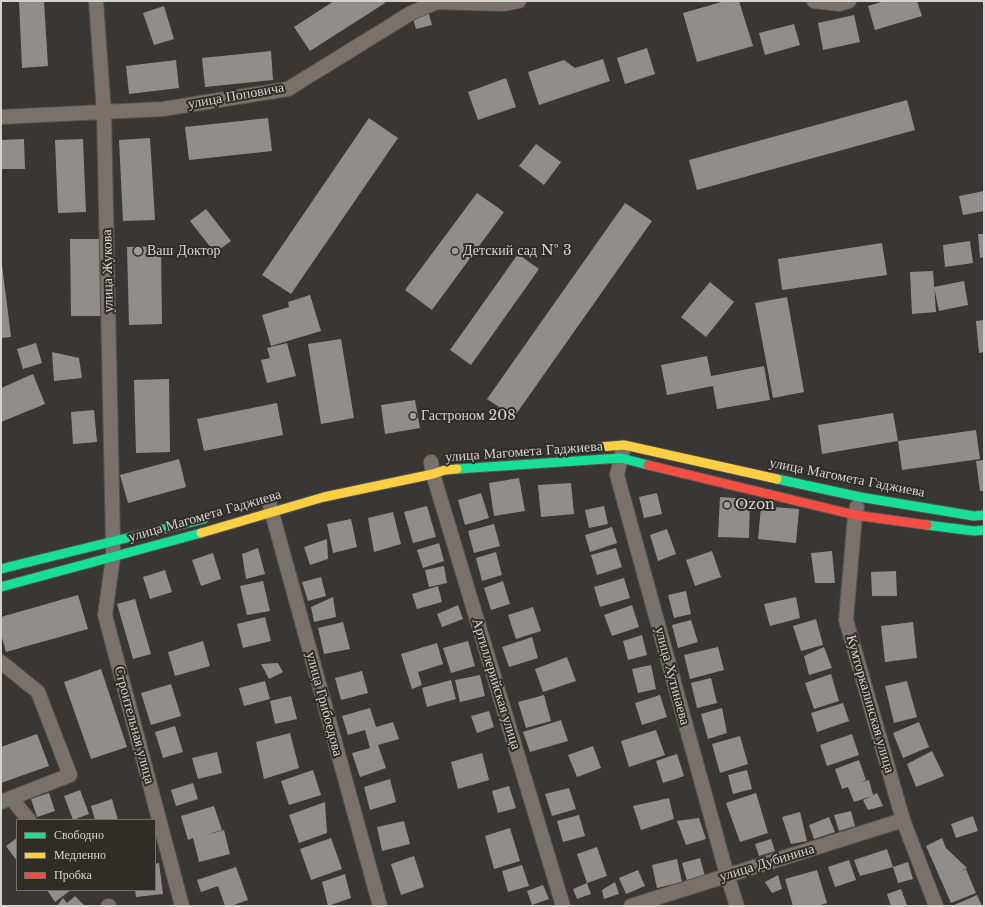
<!DOCTYPE html>
<meta charset="utf-8">
<style>
body{margin:0}
#map{position:relative;width:985px;height:907px;overflow:hidden;background:#393735;font-family:"Libre Baskerville",serif}
canvas{display:block}
.frame{position:absolute;inset:0;border:2px solid #d6d4d1;pointer-events:none}
.legend{position:absolute;left:16px;top:819px;width:140px;height:72px;box-sizing:border-box;background:#302d29;border:1px solid #72706c;margin:0;padding:5px 7px;list-style:none;font-size:12px;color:#d6d4d1}
.legend li{display:flex;align-items:center;gap:8px;height:20px}
.legend b{width:20px;border:1px solid #72706c}
</style>
<div id="map">
<canvas width="985" height="907"></canvas>
<div class="frame"></div>
<ul class="legend">
<li><b style="height:5px;background:#16e098"></b>Свободно</li>
<li><b style="height:5px;background:#ffcf43"></b>Медленно</li>
<li><b style="height:5px;background:#f24e42"></b>Пробка</li>
</ul>
</div>
<script>
const g = document.querySelector('canvas').getContext('2d');
g.lineJoin = 'round';
function paint(path, color) { g.fillStyle = color; g.fill(path, 'evenodd'); }
const poly = rows => new Path2D(rows.map(r => 'M' + r).join(''));
function trace(path, color, width, dash) { g.strokeStyle = color; g.lineWidth = width; g.lineCap = dash ? 'butt' : 'round'; g.setLineDash(dash || []); g.stroke(path); }
function label(font, color, halo, rows, align = 'center') {
  g.font = font + ' "Libre Baskerville",serif'; g.lineWidth = 4; g.setLineDash([]); g.textBaseline = 'middle'; g.strokeStyle = halo; g.fillStyle = color; for (const [text, x, y, turn = 0] of rows) {
    g.save(); g.translate(x, y); g.rotate((+turn || 0) * Math.PI / 180); g.textAlign = isNaN(turn) ? turn : align; if (halo) g.strokeText(text, 0, 0); g.fillText(text, 0, 0); g.restore();
  }
}
const building = poly([
 [19,1,44,1,48,66,22,68],
 [334,1,384,1,385,3,310,51,294,27],
 [725,1,739,1,753,46,697,62,683,13],
 [885,1,917,1,922,16,875,30,868,6],
 [164,6,174,39,154,45,143,13],
 [428,11,432,25,416,29,412,15],
 [854,15,860,42,823,50,818,23],
 [794,24,800,45,765,55,759,33],
 [647,48,655,74,625,84,617,58],
 [271,51,273,80,205,87,202,58],
 [603,59,610,81,539,105,528,72,564,60,575,68],
 [176,60,179,88,129,94,126,66],
 [506,78,516,107,478,120,468,92],
 [907,100,915,130,697,190,689,160],
 [268,118,272,151,189,160,185,127],
 [369,118,398,138,291,294,262,275],
 [150,138,155,220,123,221,119,140],
 [24,139,25,169,1,169,1,140],
 [83,139,86,212,58,213,55,140],
 [536,144,561,162,544,185,519,166],
 [984,191,984,211,963,215,959,196],
 [477,193,504,212,432,310,405,290],
 [625,203,652,221,514,417,487,399],
 [206,209,231,241,215,253,190,221],
 [978,234,984,234,984,257,980,258],
 [70,239,101,239,103,316,71,316],
 [970,241,973,263,945,267,943,245],
 [882,243,887,275,782,290,778,259],
 [161,246,162,324,129,325,127,247],
 [518,254,539,269,471,365,450,350],
 [1,257,11,337,1,338],
 [933,271,936,312,912,314,910,272],
 [964,281,968,305,939,311,934,287],
 [710,282,734,302,706,337,681,317],
 [310,295,321,331,271,346,262,315,289,307,288,302],
 [787,297,804,392,773,398,755,303],
 [984,320,984,352,979,353,976,321],
 [341,339,354,418,321,424,308,344],
 [36,343,42,363,23,369,17,349],
 [287,343,296,376,267,383,261,360,270,358,267,348],
 [52,352,79,358,82,378,54,381],
 [707,356,711,376,764,366,770,400,717,409,713,386,667,395,661,365],
 [33,374,45,404,1,422,1,388],
 [169,379,170,452,136,453,134,380],
 [415,400,420,428,385,434,381,405],
 [277,403,283,435,204,451,197,419],
 [94,410,97,442,73,444,71,412],
 [893,413,898,441,976,430,980,459,902,470,898,441,822,454,818,425],
 [179,459,186,487,128,503,120,475],
 [984,460,984,491,980,491,976,461],
 [519,478,525,511,494,516,489,483],
 [571,483,574,514,541,517,538,485],
 [481,493,489,518,465,525,458,500],
 [657,493,662,514,644,518,639,497],
 [720,497,750,499,749,538,718,537],
 [427,506,436,537,413,543,404,512],
 [604,506,608,524,589,528,585,510],
 [761,506,799,509,796,543,758,539],
 [393,512,401,544,374,552,368,518],
 [351,519,357,547,333,553,327,524],
 [494,524,500,546,474,553,468,531],
 [612,527,617,543,590,552,585,535],
 [667,529,676,554,658,561,650,535],
 [327,539,328,559,310,565,304,547],
 [439,543,444,561,423,568,417,550],
 [258,548,265,574,246,579,242,554],
 [616,548,622,567,597,575,591,555],
 [712,551,721,577,695,586,686,560],
 [832,551,835,583,815,583,811,553],
 [496,552,502,575,482,581,476,558],
 [213,553,221,579,201,586,192,560],
 [444,566,447,583,429,587,425,570],
 [165,570,172,592,150,599,143,577],
 [896,571,897,596,872,596,871,572],
 [321,577,326,596,308,601,302,582],
 [624,578,630,598,600,607,594,587],
 [263,581,270,611,247,615,240,586],
 [503,581,510,604,491,610,484,588],
 [438,586,442,602,417,609,412,594],
 [686,591,691,614,674,618,668,595],
 [78,595,88,629,6,652,1,634,1,617],
 [333,597,336,617,314,622,311,607],
 [796,597,800,618,770,626,764,604],
 [135,599,151,654,133,659,117,604],
 [458,605,463,619,442,627,437,614],
 [632,605,639,627,612,636,604,615],
 [533,607,541,631,516,639,508,615],
 [265,617,271,641,243,648,237,624],
 [816,619,823,645,801,651,793,626],
 [691,620,698,642,678,648,672,625],
 [343,622,350,649,324,654,318,628],
 [913,622,917,658,885,662,881,626],
 [642,635,647,655,628,660,623,641],
 [532,637,538,658,509,667,502,647],
 [203,641,210,666,175,676,168,652],
 [468,641,475,666,451,673,443,648],
 [437,643,443,664,418,672,422,685,412,689,401,654],
 [718,647,724,670,690,679,684,655],
 [824,647,832,668,809,675,804,656],
 [567,657,576,681,543,692,535,669],
 [278,663,283,672,269,679,261,664],
 [651,665,656,689,638,693,632,669],
 [101,669,127,747,91,759,64,682],
 [362,671,368,693,341,700,335,678],
 [831,674,839,701,814,709,805,683],
 [480,675,485,696,460,702,455,680],
 [711,678,717,703,697,708,691,683],
 [451,680,456,699,427,707,422,688],
 [265,681,270,699,244,706,239,688],
 [907,681,917,717,894,723,885,686],
 [171,684,181,716,151,725,141,693],
 [544,695,551,721,526,728,518,702],
 [660,695,667,717,642,725,635,703],
 [291,696,297,719,275,724,270,701],
 [843,703,849,721,817,732,811,713],
 [370,708,376,727,393,722,399,739,378,745,386,768,360,777,352,753,370,748,365,730,348,735,342,716],
 [722,708,727,733,708,739,701,714],
 [489,711,494,727,477,733,471,716],
 [561,720,568,741,530,752,523,732],
 [919,722,929,747,903,758,893,733],
 [175,726,183,752,163,758,155,732],
 [656,730,665,755,629,767,621,741],
 [290,733,299,768,264,779,256,742],
 [37,734,49,766,1,783,1,747],
 [852,734,859,755,827,766,820,745],
 [740,736,748,764,720,773,712,744],
 [593,746,601,768,577,777,568,755],
 [932,751,944,776,916,787,907,764],
 [217,752,222,773,198,779,192,758],
 [482,753,489,780,458,789,451,762],
 [677,754,684,776,663,783,656,761],
 [859,760,866,780,861,782,869,780,873,795,877,793,883,806,868,810,863,800,872,796,854,802,848,787,842,789,835,769],
 [313,770,321,795,289,805,281,781],
 [747,770,752,789,733,794,728,775],
 [390,779,396,802,370,810,364,787],
 [193,783,198,799,176,806,171,790],
 [509,786,516,808,498,813,492,791],
 [569,788,576,809,552,816,545,794],
 [80,790,89,814,73,820,64,796],
 [49,793,55,811,37,817,31,799],
 [756,793,768,833,740,842,726,803],
 [669,798,674,819,641,830,633,806],
 [112,799,118,820,95,820,91,806],
 [325,802,327,833,299,843,289,815],
 [214,806,222,830,203,836,224,830,230,854,199,862,193,838,188,840,181,816],
 [851,811,855,826,839,831,834,815],
 [800,812,807,841,791,844,782,817],
 [579,815,585,836,563,842,557,821],
 [973,816,978,831,956,838,951,824],
 [829,817,835,832,814,839,809,825],
 [699,818,706,839,686,845,677,821],
 [404,821,410,844,382,851,377,827],
 [510,828,520,861,494,869,485,836],
 [17,838,17,861,6,846],
 [331,838,342,869,311,880,300,849],
 [942,838,946,848,967,868,957,873,966,869,976,893,951,903,926,846],
 [771,839,775,851,759,856,755,844],
 [597,847,607,876,587,883,577,854],
 [887,849,893,867,860,876,854,860],
 [414,856,424,887,401,895,391,864],
 [700,858,705,876,687,881,682,863],
 [677,859,682,882,657,888,652,865],
 [849,860,856,880,835,887,828,867],
 [908,862,913,879,898,883,893,867],
 [159,863,163,894,136,897,135,890,155,890,155,864],
 [522,865,529,886,508,892,502,871],
 [236,867,248,900,231,906,225,906,218,886,201,892,197,880],
 [638,870,645,886,626,894,619,878],
 [817,870,827,903,817,906,793,906,785,879],
 [345,874,351,898,328,906,322,882],
 [778,875,782,889,772,893,765,882],
 [615,882,619,894,604,899,602,890],
 [587,883,591,894,577,899,573,889],
 [543,885,549,899,532,905,527,891],
 [901,889,907,905,891,906,887,894],
 [47,890,71,890,55,902],
 [977,895,982,906,954,906,954,905],
 [75,896,85,906,57,906,63,898,67,903]
]);
const street = poly([
 [96,1,104,113,113,542,113,557,105,615,182,906],
 [814,1,839,4,849,1],
 [1,117,163,109,288,89,411,13,437,2,503,4,519,1],
 [623,450,617,475,727,875,737,906],
 [431,462,433,474,563,906],
 [269,502,380,906],
 [857,507,855,515,846,620,903,820,936,906],
 [1,662,38,692,70,775,1,802],
 [11,798,29,820],
 [108,906,109,906],
 [631,906,903,820]
]);
const fast = poly([
 [457,469,621,458,648,465],
 [777,479,860,497,974,516,984,515],
 [927,525,974,531,984,530],
 [1,569,204,519],
 [1,587,201,533]
]);
const slow = poly([
 [599,447,624,445,777,479],
 [201,533,324,497,433,474,445,470,457,469]
]);
const jam = poly([
 [648,465,855,515,927,525]
]);
const markers = [
 [138,251,5,"#9f9d9a"],
 [455,251,4,"#9f9d9a"],
 [413,416,4,"#9f9d9a"],
 [727,505,4,"#9f9d9a"]
];
const streetNames = [
 ["улица Поповича",236,96,-10],
 ["улица Жукова",108,271,-91],
 ["улица Магомета Гаджиева",524,452,-4],
 ["улица Магомета Гаджиева",847,478,11],
 ["улица Магомета Гаджиева",205,516,-16],
 ["улица Хутинаева",672,676,75],
 ["Артиллерийская улица",496,684,73],
 ["улица Грибоедова",324,704,75],
 ["Кумторкалинская улица",870,704,74],
 ["Строительная улица",134,725,75],
 ["улица Дубинина",767,863,-17]
];
const poiNames = [
 ["Ваш Доктор",147,251],
 ["Детский сад № 3",463,251],
 ["Гастроном 208",421,416],
 ["Ozon",735,505]
];
paint(building, '#908e8c');
trace(street, '#545352', 16);
trace(fast, '#545352', 11);
trace(slow, '#545352', 11);
trace(jam, '#545352', 11);
trace(street, '#7a726a', 14);
trace(fast, '#16e098', 9);
trace(slow, '#ffcf43', 9);
trace(jam, '#f24e42', 9);
for (const [x, y, r, color] of markers) { const dot = new Path2D(); dot.arc(x, y, r, 0, 2 * Math.PI); g.fillStyle = color; g.fill(dot); trace(dot, '#302d29', 1.5); }
label('14px', '#d6d4d1', '#302d29', streetNames);
label('14px', '#d6d4d1', '#302d29', poiNames, 'left');
</script>
